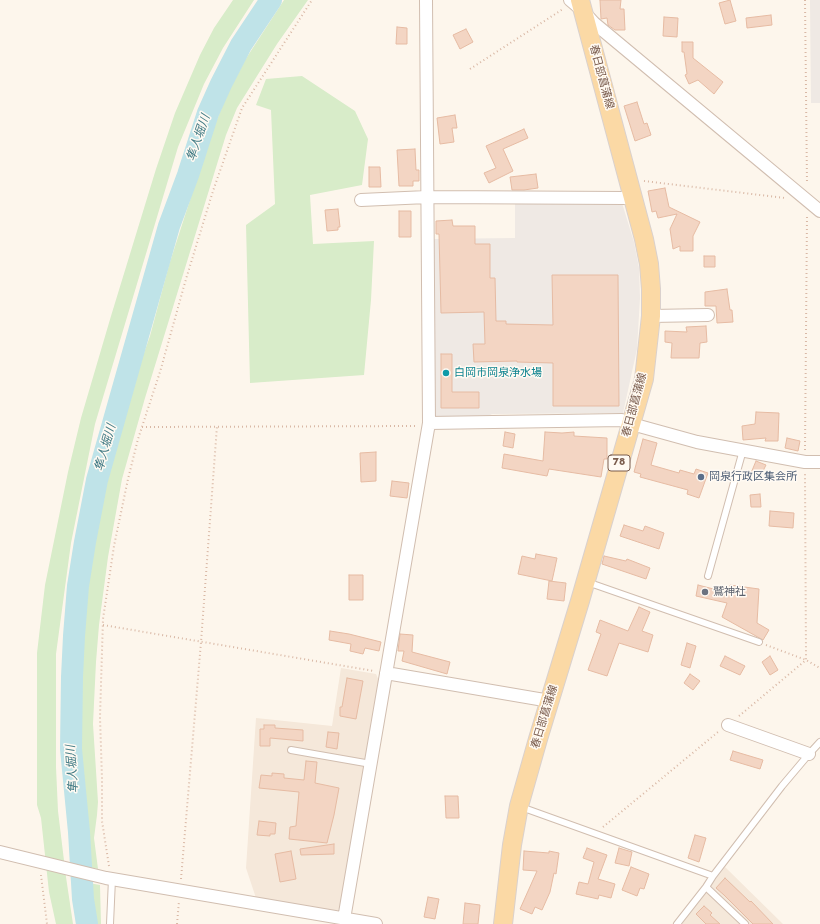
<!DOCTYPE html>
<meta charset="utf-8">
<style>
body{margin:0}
canvas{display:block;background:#fdf6ec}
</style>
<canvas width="820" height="924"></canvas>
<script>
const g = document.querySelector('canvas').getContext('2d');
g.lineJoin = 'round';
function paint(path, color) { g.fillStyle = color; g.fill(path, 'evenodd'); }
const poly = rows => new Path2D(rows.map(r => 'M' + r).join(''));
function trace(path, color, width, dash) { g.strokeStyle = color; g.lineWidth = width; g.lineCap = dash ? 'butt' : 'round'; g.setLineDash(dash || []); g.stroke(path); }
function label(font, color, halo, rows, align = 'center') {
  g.font = font + ' Jost,"Noto Sans JP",sans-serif'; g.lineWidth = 3; g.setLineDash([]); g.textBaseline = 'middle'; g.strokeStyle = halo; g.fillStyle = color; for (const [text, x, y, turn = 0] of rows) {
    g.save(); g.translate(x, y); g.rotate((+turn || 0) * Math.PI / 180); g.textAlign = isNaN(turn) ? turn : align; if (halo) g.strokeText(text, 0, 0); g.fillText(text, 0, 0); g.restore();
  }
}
const residential = poly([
 [341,668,376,674,379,681,341,908,336,911,256,898,246,868,256,718,332,726],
 [725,867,783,924,682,924]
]);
const industrial = poly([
 [810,0,820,0,820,103,811,103],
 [515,202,622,203,634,242,639,268,640,298,637,349,623,413,492,414,484,418,437,417,433,413,433,239,515,238]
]);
const green = poly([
 [233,0,254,0,223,48,204,84,178,147,95,424,71,543,56,654,56,767,58,811,66,877,73,924,56,924,49,892,41,818,37,805,37,653,45,585,56,531,68,472,81,418,111,316,156,169,175,113,200,55,214,28],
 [284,0,308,0,277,44,237,108,226,135,145,398,122,479,108,557,99,625,96,662,93,724,98,802,97,815,94,838,98,869,89,867,80,759,81,663,85,617,90,573,107,476,129,395,150,336,169,265,190,200,208,141,228,93,245,60],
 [302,76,355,111,368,139,362,185,310,195,313,244,374,241,371,300,364,375,250,383,246,225,275,204,271,110,256,105,266,79],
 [89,883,100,885,101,924,92,924]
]);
const river = poly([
 [87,924,83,899,79,832,71,749,72,677,74,636,78,586,85,542,97,480,169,226,188,175,208,113,221,84,241,45,271,0]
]);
const building = poly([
 [600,0,621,0,620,9,624,9,625,30,615,30,608,25,607,18,601,19,600,0],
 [730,0,736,21,725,24,719,3,730,0],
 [771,15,772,25,747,28,746,18,771,15],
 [664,17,678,18,677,37,663,36,664,17],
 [397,27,407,28,407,44,396,44,397,27],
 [466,29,473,42,460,49,453,35,466,29],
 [682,42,693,42,693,58,723,82,714,94,698,80,689,84,685,75,687,74,684,52,682,52,682,42],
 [637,102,644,124,647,123,651,135,635,141,624,106,637,102],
 [455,115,457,128,452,128,454,142,440,144,437,118,455,115],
 [524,129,528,138,503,149,513,171,489,183,484,173,496,168,486,146,524,129],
 [415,149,416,170,419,170,419,181,413,181,413,186,399,186,397,150,415,149],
 [369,167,380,167,381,187,369,187,369,167],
 [536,174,538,188,524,190,512,190,510,177,536,174],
 [665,188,669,207,700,222,693,236,693,251,680,251,680,246,673,249,670,229,677,214,658,218,656,211,652,212,648,191,665,188],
 [338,209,340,227,338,227,338,230,327,231,325,210,338,209],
 [399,211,411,211,411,237,399,237,399,211],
 [452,220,453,226,475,226,475,244,490,244,490,278,495,278,496,321,506,321,506,324,553,325,552,275,618,275,619,406,553,406,553,363,517,362,517,361,474,362,473,344,485,344,484,312,441,313,439,234,436,234,436,221,452,220],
 [704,256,715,256,715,267,704,267,704,256],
 [727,289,730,310,732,310,733,322,717,323,716,306,705,306,705,292,727,289],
 [706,326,707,342,700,343,699,358,671,358,672,343,665,342,665,331,687,332,686,327,706,326],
 [441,354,452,354,452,392,479,392,479,408,441,408,441,354],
 [756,412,779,413,778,441,765,441,766,438,743,440,742,426,755,424,756,412],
 [505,432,515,434,513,448,503,446,505,432],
 [545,432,562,433,574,432,574,436,607,438,607,459,604,459,601,477,549,469,547,476,502,468,504,454,543,461,545,432],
 [787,438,800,441,798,451,785,448,787,438],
 [643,439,657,443,651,465,679,473,680,470,694,474,696,469,708,473,699,498,687,494,688,490,640,477,641,474,634,472,643,439],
 [376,452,376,481,361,482,360,453,376,452],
 [756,461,766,465,760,477,751,473,756,461],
 [392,481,409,483,407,498,390,496,392,481],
 [760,494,761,507,751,507,750,495,760,494],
 [770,511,794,513,793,528,769,526,770,511],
 [624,525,643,531,645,526,664,533,659,549,620,536,624,525],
 [536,554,557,558,552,581,518,574,522,556,535,559,536,554],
 [604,556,626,561,627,559,650,568,646,579,602,564,604,556],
 [349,575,363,575,363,600,349,600,349,575],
 [549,581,566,583,564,601,547,599,549,581],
 [698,585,729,593,730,585,759,589,757,623,769,630,763,640,722,617,727,603,696,596,698,585],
 [639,607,650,612,642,631,653,635,648,652,619,643,607,676,588,670,601,634,596,632,600,620,628,631,639,607],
 [330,631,349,634,381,642,379,651,365,648,363,654,350,651,351,644,329,640,330,631],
 [400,634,413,635,412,652,450,662,447,674,402,661,404,651,398,651,400,634],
 [687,643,696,646,690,668,681,665,687,643],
 [725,656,745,666,740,675,720,666,725,656],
 [770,656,778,670,770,675,762,662,770,656],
 [690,674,700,681,693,690,684,683,690,674],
 [347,678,363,681,356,719,340,716,340,707,342,707,347,678],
 [264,725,275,725,275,728,303,730,303,741,270,738,270,746,260,746,260,729,264,729,264,725],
 [328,732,339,733,337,749,326,747,328,732],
 [733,751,763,760,760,769,730,760,733,751],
 [306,761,317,762,315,783,339,788,334,815,327,843,289,839,290,827,296,826,299,792,259,788,261,775,272,776,272,773,284,774,284,778,304,780,306,761],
 [445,796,458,796,459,818,446,818,445,796],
 [259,821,276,823,275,834,270,834,270,836,257,835,259,821],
 [695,835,706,838,699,862,688,858,695,835],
 [334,844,334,854,301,855,300,849,334,844],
 [587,848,607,855,598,879,615,884,611,898,599,895,598,899,576,894,579,882,588,884,594,862,583,858,587,848],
 [619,848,632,852,629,866,615,863,619,848],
 [291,851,296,879,280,882,275,854,291,851],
 [524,851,549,853,549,851,559,853,556,874,554,873,550,892,542,910,535,907,532,914,520,909,537,871,523,870,524,851],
 [631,867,649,874,644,889,640,888,637,896,622,890,631,867],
 [725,878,750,902,751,901,773,924,753,924,724,895,716,888,725,878],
 [428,897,439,899,435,919,424,917,428,897],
 [465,903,480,905,478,924,463,924,465,903],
 [704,906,712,913,710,915,720,924,706,924,696,914,704,906]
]);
const path = poly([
 [805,0,807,184],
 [470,69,563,9],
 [644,181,785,198],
 [142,427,417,426],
 [805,450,807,216],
 [103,625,374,671],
 [766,645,806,660,820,668],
 [739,716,806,660,805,474],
 [603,827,718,732],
 [109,866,102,821,102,779,100,717,103,619,114,546,128,479,138,439,160,372,186,279,213,191,242,108,312,0],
 [41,875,47,924],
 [181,879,201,642,217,426],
 [177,924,179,901]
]);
const lane = poly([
 [708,576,743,450],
 [587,582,759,642],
 [291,750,371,764],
 [521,807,713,876],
 [706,887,745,924],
 [110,924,112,879],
 [677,924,706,887,713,876,782,786,809,754,820,742]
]);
const street = poly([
 [570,0,583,11,594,23,820,211],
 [361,200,427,197,625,198,634,198],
 [651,316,708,315],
 [429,423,622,420,631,422,639,426,697,442,805,462,820,462],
 [386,673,550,701],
 [728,725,809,754],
 [0,852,106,878,376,924],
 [344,919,429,423,426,0]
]);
const primary = poly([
 [503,924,512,845,519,806,538,739,580,601,644,379,651,316,651,289,649,264,644,239,580,0]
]);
const markers = [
 [446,373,4,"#0f9aa8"],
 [701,477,4,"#5c6f8a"],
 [705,592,4,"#6b7280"]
];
const shields = [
 [619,463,22]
];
const shieldNames = [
 ["78",619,463]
];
const streetNames = [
 ["春日部菖蒲線",601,77,75],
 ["春日部菖蒲線",635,405,-75],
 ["春日部菖蒲線",545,717,-73]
];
const cultureNames = [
 ["白岡市岡泉浄水場",454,373]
];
const serviceNames = [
 ["岡泉行政区集会所",709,477]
];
const worshipNames = [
 ["鷲神社",713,592]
];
const waterNames = [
 ["隼人堀川",199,138,-71],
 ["隼人堀川",106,448,-74],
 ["隼人堀川",73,769,-94]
];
paint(residential, '#f5e8da');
paint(industrial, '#efe9e4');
paint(green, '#d8ecc9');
trace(river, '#bfe3e8', 22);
paint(building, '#f3d5c3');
trace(building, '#e6bba3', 1);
trace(lane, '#d1beb0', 8);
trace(street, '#d1beb0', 14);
trace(primary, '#dad1cd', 20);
trace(path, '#d9b8a5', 2, [1, 3]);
trace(lane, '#fff', 6);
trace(street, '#fff', 12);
trace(primary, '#fbd9a5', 18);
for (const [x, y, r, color] of markers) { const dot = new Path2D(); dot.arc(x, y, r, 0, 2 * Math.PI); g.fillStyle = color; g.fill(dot); trace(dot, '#fffaf3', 1.5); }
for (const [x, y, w] of shields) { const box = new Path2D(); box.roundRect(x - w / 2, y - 8, w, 16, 3); g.fillStyle = '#fffaf3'; g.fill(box); trace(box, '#7a5c4d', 1); }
label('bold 10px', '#7a5c4d', null, shieldNames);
label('11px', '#7a5c4d', '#fffaf3', streetNames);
label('11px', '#0d838f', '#fffaf3', cultureNames, 'left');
label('11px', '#4e5e75', '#fffaf3', serviceNames, 'left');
label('11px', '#5b616d', '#fffaf3', worshipNames, 'left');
label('italic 12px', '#437c86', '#fffaf3', waterNames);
</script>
